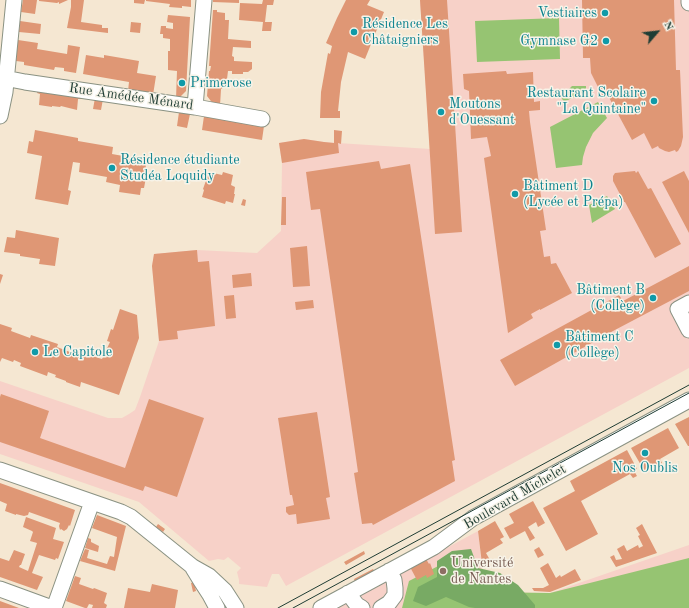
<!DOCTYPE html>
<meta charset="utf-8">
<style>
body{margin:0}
#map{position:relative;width:689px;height:608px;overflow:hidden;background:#f5e7d2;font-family:"Old Standard TT",serif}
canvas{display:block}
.north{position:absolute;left:637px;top:12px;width:40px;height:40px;-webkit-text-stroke:3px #f7f3e8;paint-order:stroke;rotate:62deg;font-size:11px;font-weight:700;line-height:16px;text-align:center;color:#1f3d34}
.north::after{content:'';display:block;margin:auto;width:14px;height:18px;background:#1f3d34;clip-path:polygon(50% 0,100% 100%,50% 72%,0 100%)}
</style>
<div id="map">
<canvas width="689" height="608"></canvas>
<div class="north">N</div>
</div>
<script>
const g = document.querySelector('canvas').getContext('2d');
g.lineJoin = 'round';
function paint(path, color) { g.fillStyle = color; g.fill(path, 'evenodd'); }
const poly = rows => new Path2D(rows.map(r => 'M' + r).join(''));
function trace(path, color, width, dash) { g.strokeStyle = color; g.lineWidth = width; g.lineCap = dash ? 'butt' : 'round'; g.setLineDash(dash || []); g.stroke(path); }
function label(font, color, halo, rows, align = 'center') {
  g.font = font + ' "Old Standard TT",serif'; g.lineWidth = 3; g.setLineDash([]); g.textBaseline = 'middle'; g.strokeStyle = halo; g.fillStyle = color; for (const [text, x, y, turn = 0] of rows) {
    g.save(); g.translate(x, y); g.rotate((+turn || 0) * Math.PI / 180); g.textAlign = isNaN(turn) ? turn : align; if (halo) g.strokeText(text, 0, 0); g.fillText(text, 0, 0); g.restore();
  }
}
const built = poly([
 [420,0,689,0,689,368,286,586,279,574,272,574,267,587,239,584,239,580,237,572,241,568,228,557,224,560,218,559,209,561,139,502,0,454,0,381,108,418,122,418,129,414,135,410,140,397,159,341,152,266,154,254,197,250,257,253,281,231,282,163,279,143,304,139,324,142,338,143,430,149],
 [478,531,485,592,550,593,689,545,689,608,336,608]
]);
const green = poly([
 [559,18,560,59,477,62,475,21],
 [572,86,586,86,586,91,564,102,556,89,569,89],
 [598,102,607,118,593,133,586,147,583,157,582,165,556,168,550,127],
 [607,196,615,209,592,223,589,205],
 [689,558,689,608,402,608,409,581,446,562,485,592,550,593]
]);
const forest = poly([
 [471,549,478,568,500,573,518,585,535,605,535,608,475,608,469,607,446,597,426,606,413,601,418,587,437,577,437,561,452,551]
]);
const building = poly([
 [23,0,37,0,35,14,21,12],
 [39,0,68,0,59,4,59,2,57,3,39,1],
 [71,0,84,0,81,22,102,25,102,28,108,28,108,33,67,28,71,7],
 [134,0,145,0,144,4,134,3],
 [146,0,191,0,191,7,182,6,182,8,169,7,170,4,146,1],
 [213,0,239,0,239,3,213,2],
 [263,0,274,0,273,5,267,5,265,22,272,22,271,31,262,31,263,22,239,20,240,3,262,4],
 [346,0,370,0,367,5,384,12,365,59,348,52,341,82,338,111,340,111,340,118,320,118,321,92,328,53,330,54,332,46,326,43,337,18],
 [420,0,447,0,462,232,435,234],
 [582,0,674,0,676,70,680,70,683,137,681,146,678,151,676,152,675,150,669,152,665,151,659,148,658,146,652,149,644,133,632,140,606,92,602,95,591,73,590,58,583,58],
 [213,10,217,10,217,12,225,13,225,20,229,20,228,39,251,41,251,48,233,47,232,56,234,57,234,61,252,62,252,69,248,72,243,72,243,74,232,74,232,71,228,71,227,79,225,79,225,86,221,89,220,106,214,105,207,96,209,71,210,71,211,66,209,66],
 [168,15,190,17,186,91,178,99,176,99,177,71,168,70,168,51,170,51,170,39,163,38,163,34,160,34,161,26,166,26,166,28,173,29,173,23,167,22],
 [20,21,41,24,40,34,19,32],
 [131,22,141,23,140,33,130,32],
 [18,40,38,43,37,49,67,54,68,45,80,47,76,73,64,71,64,68,55,67,54,70,24,65,24,62,16,61],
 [86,55,104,58,104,55,139,61,137,73,156,76,153,95,128,91,129,82,83,74],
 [506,71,507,74,533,72,534,102,540,101,540,110,529,111,530,122,546,230,540,231,544,257,550,256,551,264,556,263,572,293,540,310,540,309,531,314,533,318,508,333,484,158,491,156,487,137,471,139,469,91,464,89,463,74],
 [38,89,83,96,82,99,78,99,77,110,61,106,60,107,52,106,52,107,39,105,40,94,37,93],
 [95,98,103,99,101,110,93,109],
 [179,112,190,114,187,128,177,126],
 [204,116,264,126,262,140,202,130],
 [35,130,78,138,78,141,113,147,112,154,123,156,122,160,146,165,145,172,147,172,144,188,141,188,140,195,119,192,120,185,106,182,107,177,79,172,80,163,73,162,68,190,71,191,68,205,35,199,42,156,27,153,29,141,33,142],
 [334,130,342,131,341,144,338,143,339,153,282,163,279,143,304,139,324,142,334,143],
 [379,161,381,169,410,164,455,460,452,461,455,481,373,525,372,523,362,524,354,473,358,472,320,209,311,210,306,172],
 [635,171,636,173,638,171,648,189,651,188,681,244,655,258,625,202,624,202,613,181,613,176,615,173],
 [684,171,689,181,689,233,662,182],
 [209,172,222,175,223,172,233,175,231,185,235,187,234,194,235,194,233,203,226,201,225,204,202,197,204,190,203,189],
 [282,197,286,197,286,225,281,225],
 [243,199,246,200,245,206,241,205],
 [16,230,59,238,55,266,39,264,40,259,20,256,20,254,4,252,7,237,15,238],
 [307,246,310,286,293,287,290,248],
 [197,250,198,262,209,261,215,326,177,331,178,339,159,341,152,266,154,254],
 [689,266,689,291,613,331,515,386,500,360,619,295,623,301],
 [251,273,252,286,233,288,232,275],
 [0,274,3,275,0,284],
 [234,295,236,318,226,319,224,296],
 [313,300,314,308,296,310,295,302],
 [120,309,137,315,139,338,119,395,81,382,80,387,66,382,66,381,55,377,56,375,48,372,47,376,20,366,21,363,14,360,13,362,2,358,0,362,0,324,12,328,11,331,30,338,31,335,58,344,57,347,75,354,76,351,102,359,110,342,107,341,111,329,113,330],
 [1,394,49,411,40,438,125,468,149,399,204,418,177,497,145,486,143,491,0,442,0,397],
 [317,412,330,497,326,498,330,519,297,524,296,514,289,515,286,512,286,507,294,505,292,495,290,495,278,418],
 [689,417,689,446,688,446,675,424],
 [668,428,679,448,660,459,662,463,645,472,631,448],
 [627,450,637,469,634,471,637,476,633,478,630,474,581,501,598,534,566,551,543,508,575,491,570,481],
 [0,483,75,510,70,526,69,525,67,529,64,531,61,529,60,530,59,526,60,523,29,512,28,515,24,516,16,514,16,515,5,511,7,504,0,501],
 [533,501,545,523,538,527,536,522,528,527,535,538,530,541,525,531,510,539,504,528,514,523,509,514],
 [97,515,126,526,115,571,80,561,85,549,89,550,87,558,107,564,110,556,114,557,117,537,92,528],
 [26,517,56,528,53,539,64,542,58,559,56,558,55,560,39,555,32,573,43,577,37,590,0,577,0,558,9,561,14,550,25,554,21,565,20,565,19,567,28,571,37,543,30,541,33,532,32,531,23,527],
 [495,521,504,537,500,539,503,543,486,553,490,560,482,564,478,531],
 [158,524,165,529,163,532,156,527],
 [642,524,657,553,616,567,610,557,614,555,616,560,622,559,617,549,624,545,627,551,638,545,639,548,643,546,638,536,640,535,636,528],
 [88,538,91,539,91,542,99,546,98,552,85,548],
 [539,547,544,555,538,558,534,550],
 [364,551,365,554,346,565,344,562],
 [426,559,429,564,430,563,434,574,427,578,426,575,417,580,410,567],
 [548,563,556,578,560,575,561,577,575,569,581,580,550,592,534,591,532,588,543,588,549,585,540,568],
 [373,569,375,572,355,582,354,579],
 [75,576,81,578,79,584,93,589,94,588,107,593,104,603,107,605,106,608,92,608,93,605,89,604,87,608,85,608,66,601],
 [194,582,196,591,193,592,191,583],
 [152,584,178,590,175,608,124,608,128,588,150,592],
 [0,601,19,608,0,608]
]);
const minor = poly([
 [689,0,689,3],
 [0,77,25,82,195,107,262,119],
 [195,107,204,0],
 [0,116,5,92,14,0],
 [689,303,678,309,689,330],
 [0,470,121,512,131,517,193,567,209,576,225,591,236,608],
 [193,568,201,581,210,595,217,608],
 [0,589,52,608],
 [348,593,357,605,362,608],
 [54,608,92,502],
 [321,608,434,547,473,518,689,400],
 [381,608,389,603,395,595,395,588,394,580,389,571]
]);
const tram = poly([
 [278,608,689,385],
 [293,608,689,393]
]);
const markers = [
 [605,13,4,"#0f9aa8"],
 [354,32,4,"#0f9aa8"],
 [606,41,4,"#0f9aa8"],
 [182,83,4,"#0f9aa8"],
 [654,101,4,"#0f9aa8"],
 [441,112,4,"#0f9aa8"],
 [112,168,4,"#0f9aa8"],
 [515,194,4,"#0f9aa8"],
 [653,298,4,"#0f9aa8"],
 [557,345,4,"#0f9aa8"],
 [35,352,4,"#0f9aa8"],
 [645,453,4,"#0f9aa8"],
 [443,571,4,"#8d6e63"]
];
const cultureNames = [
 ["Vestiaires",597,13,"right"],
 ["Résidence Les",362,24],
 ["Châtaigniers",362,40],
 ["Gymnase G2",598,41,"right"],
 ["Primerose",190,83],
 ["Restaurant Scolaire",646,93,"right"],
 ["\"La Quintaine\"",646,109,"right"],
 ["Moutons",449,104],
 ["d'Ouessant",449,120],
 ["Résidence étudiante",120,160],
 ["Studéa Loquidy",120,176],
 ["Bâtiment D",523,186],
 ["(Lycée et Prépa)",523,202],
 ["Bâtiment B",645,290,"right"],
 ["(Collège)",645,306,"right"],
 ["Bâtiment C",565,337],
 ["(Collège)",565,353],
 ["Le Capitole",43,352],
 ["Nos Oublis",645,468,"center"]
];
const streetNames = [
 ["Rue Amédée Ménard",131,97,8],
 ["Boulevard Michelet",515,497,-30]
];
const educationNames = [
 ["Université",451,563],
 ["de Nantes",451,579]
];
paint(built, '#f7d1c8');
paint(green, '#96c472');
paint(forest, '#78aa64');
paint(building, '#df9775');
trace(minor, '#8a9283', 17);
trace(minor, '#fff', 15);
trace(tram, '#1f3d34', 1);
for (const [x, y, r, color] of markers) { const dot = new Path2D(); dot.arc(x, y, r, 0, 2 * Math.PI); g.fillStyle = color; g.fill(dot); trace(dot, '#f7f3e8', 1.5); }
label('14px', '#0d838f', '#f7f3e8', cultureNames, 'left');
label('14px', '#1f3d34', '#f7f3e8', streetNames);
label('14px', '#785e54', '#f7f3e8', educationNames, 'left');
</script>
